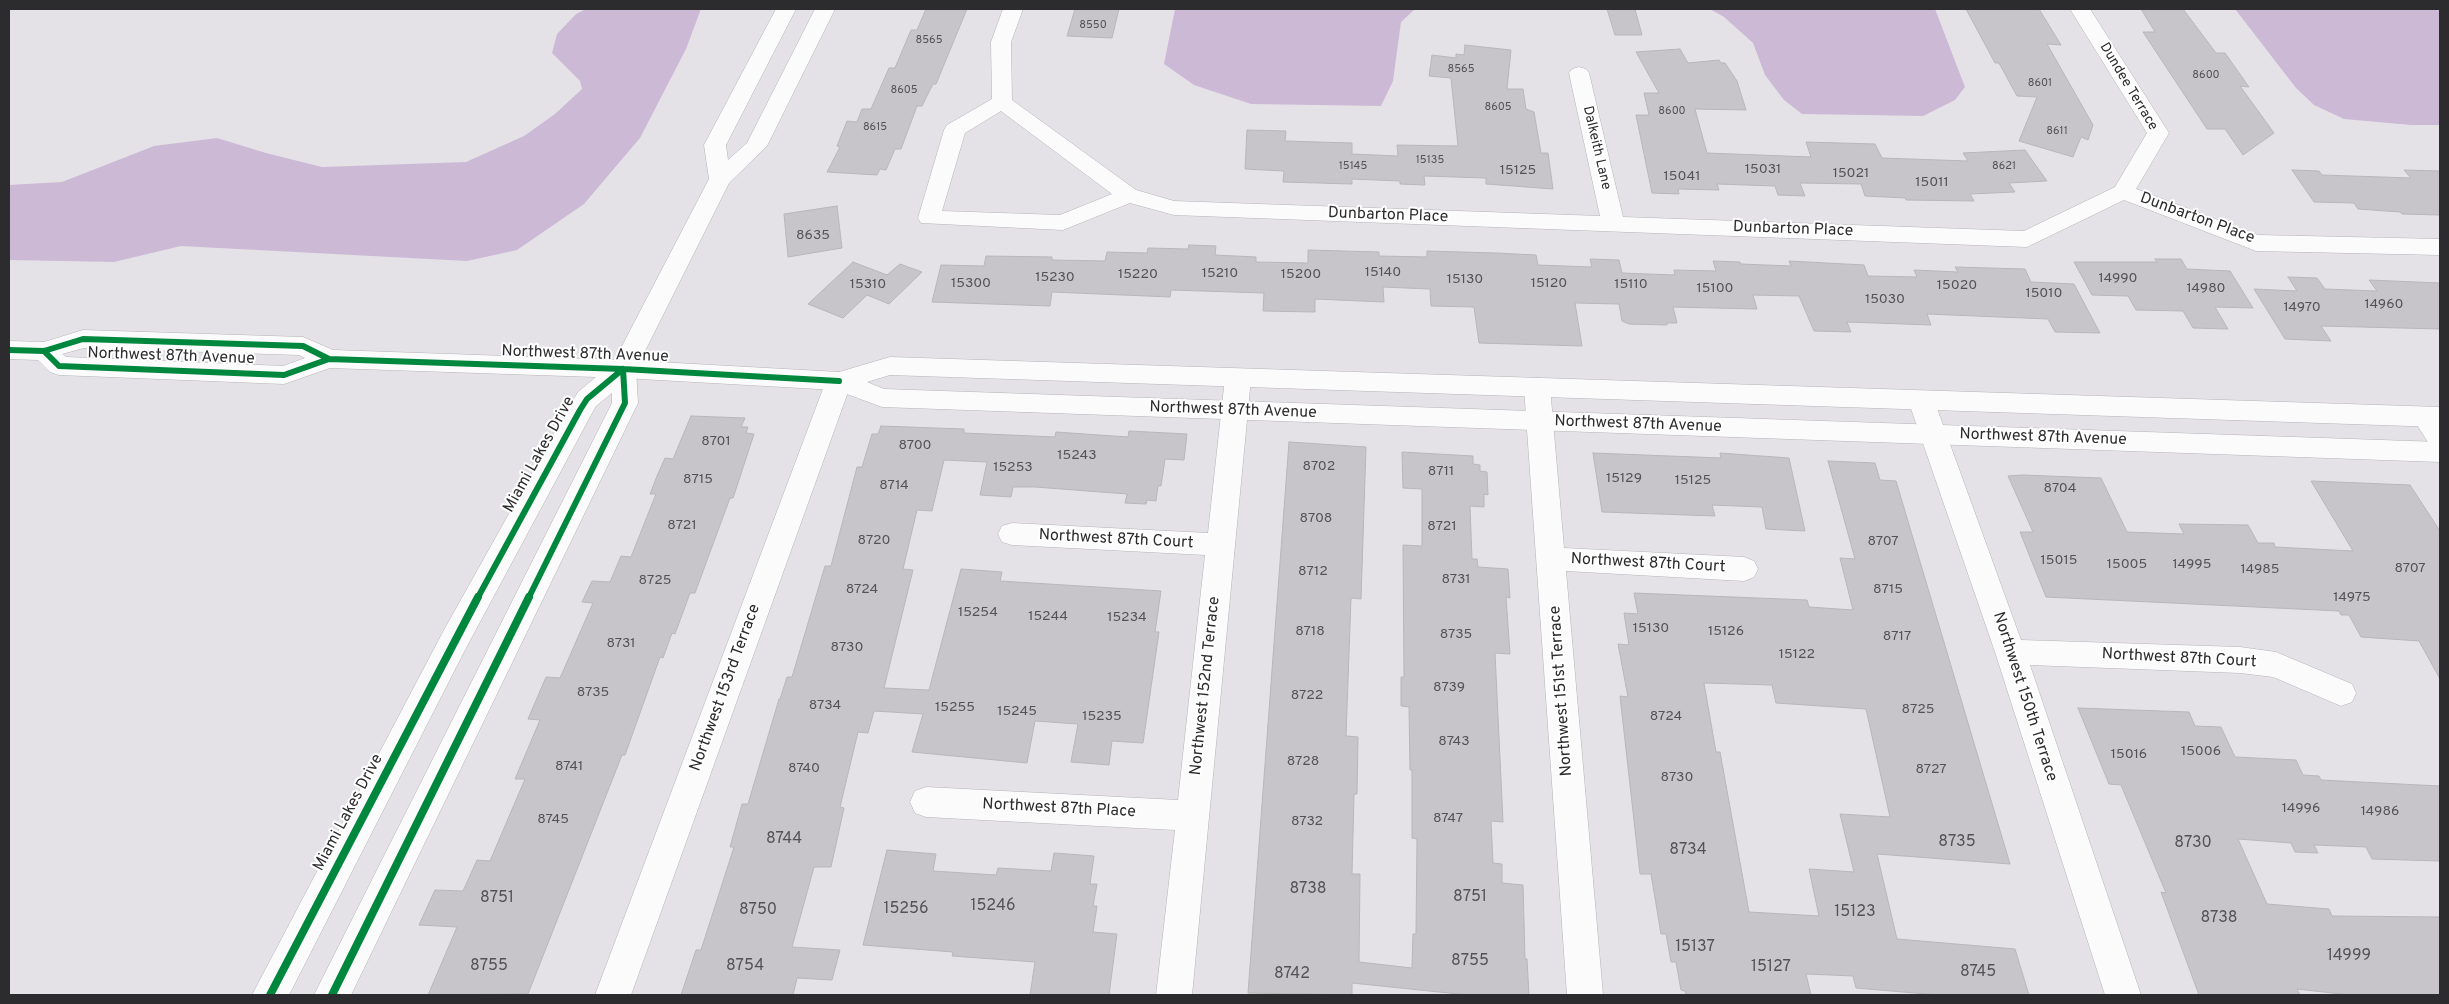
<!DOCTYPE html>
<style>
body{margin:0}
#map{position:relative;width:2449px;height:1004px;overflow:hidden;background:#e5e2e7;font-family:Overpass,sans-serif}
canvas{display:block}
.frame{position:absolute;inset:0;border:10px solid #2c2b2d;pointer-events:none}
</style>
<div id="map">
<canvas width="2449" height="1004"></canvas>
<div class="frame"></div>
</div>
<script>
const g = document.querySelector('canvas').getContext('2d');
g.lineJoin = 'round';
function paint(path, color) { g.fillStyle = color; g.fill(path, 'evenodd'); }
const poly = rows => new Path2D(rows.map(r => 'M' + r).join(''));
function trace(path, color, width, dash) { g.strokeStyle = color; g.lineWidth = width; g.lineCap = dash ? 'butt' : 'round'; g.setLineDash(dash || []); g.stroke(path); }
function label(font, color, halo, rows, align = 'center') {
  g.font = font + ' Overpass,sans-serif'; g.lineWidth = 4; g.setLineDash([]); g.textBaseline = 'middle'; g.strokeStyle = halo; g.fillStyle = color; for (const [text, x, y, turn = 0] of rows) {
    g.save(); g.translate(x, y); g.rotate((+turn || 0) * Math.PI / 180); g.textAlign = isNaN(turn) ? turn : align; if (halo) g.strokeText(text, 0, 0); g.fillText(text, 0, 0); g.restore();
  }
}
const water = poly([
 [586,9,701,9,686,49,640,138,584,204,517,250,467,261,181,246,114,262,9,260,9,185,62,182,154,146,217,138,266,153,322,167,466,162,524,136,555,114,582,89,580,81,552,53,557,34,576,14],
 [1175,9,1415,9,1401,22,1393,81,1381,106,1251,104,1194,85,1164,64],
 [1710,9,1935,9,1965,87,1955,100,1923,116,1802,114,1784,100,1765,75,1753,43,1724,17],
 [2235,9,2440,9,2440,125,2411,125,2344,119,2314,105,2296,88]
]);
const building = poly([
 [926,9,967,9,936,84,933,84,922,106,917,106,901,149,895,149,886,170,880,169,877,175,827,172,840,147,837,146,847,121,857,122,862,109,871,109,889,68,895,68,911,30,917,30,926,9],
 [1075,9,1119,9,1112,38,1067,36,1075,9],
 [1607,9,1635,9,1642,35,1615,35,1607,9],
 [1966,9,2039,9,2061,45,2047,44,2093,125,2088,140,2081,137,2073,157,2019,141,2037,97,2017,96,1999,63,1995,63,1966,9],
 [2141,9,2183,9,2216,53,2225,53,2249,87,2240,86,2274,133,2243,155,2225,129,2207,129,2143,32,2155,32,2141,9],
 [1465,45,1511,50,1507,89,1523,89,1526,109,1534,112,1541,153,1548,153,1553,189,1486,184,1486,178,1424,176,1425,185,1400,184,1400,181,1352,179,1352,184,1283,182,1284,171,1245,169,1247,130,1286,131,1285,141,1352,143,1352,154,1398,156,1397,145,1458,146,1451,78,1429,76,1432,55,1456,58,1456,54,1464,55,1465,45],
 [1680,49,1688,63,1719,60,1721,63,1725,63,1737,81,1746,110,1695,109,1707,153,1811,157,1806,142,1875,144,1882,158,1968,161,1963,153,2025,150,2047,181,2009,183,2015,192,1970,194,1974,201,1906,200,1905,198,1865,196,1861,184,1800,183,1805,196,1778,195,1775,186,1717,184,1719,190,1678,189,1679,194,1652,193,1636,115,1649,115,1644,93,1659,93,1636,52,1680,49],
 [2292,170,2319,171,2322,175,2411,178,2404,170,2440,171,2440,215,2402,214,2400,212,2358,209,2354,203,2314,202,2292,170],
 [837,206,842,248,788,257,784,214,837,206],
 [1189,245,1216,246,1215,255,1256,257,1256,262,1308,263,1308,250,1379,252,1379,256,1427,257,1427,251,1496,253,1536,255,1538,265,1592,267,1590,259,1619,260,1622,273,1675,275,1674,270,1716,271,1713,261,1740,262,1741,264,1791,266,1789,261,1864,265,1868,276,1917,277,1914,270,1958,272,1955,267,2025,269,2031,282,2074,284,2100,333,2055,332,2048,319,1927,314,1931,325,1847,322,1851,332,1814,331,1799,296,1753,295,1757,309,1673,307,1677,323,1667,323,1667,325,1629,324,1622,321,1619,304,1575,303,1582,346,1479,343,1474,307,1431,306,1430,289,1383,287,1384,302,1315,299,1315,312,1263,311,1264,293,1171,290,1170,297,1052,292,1050,306,932,302,941,265,984,266,986,256,1052,257,1052,260,1105,261,1107,252,1147,253,1148,248,1188,249,1189,245],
 [2155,259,2181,259,2187,269,2230,271,2253,308,2215,307,2228,329,2193,328,2183,311,2136,310,2128,296,2092,295,2074,262,2157,262,2155,259],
 [853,262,887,275,900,264,922,272,889,304,867,295,843,318,808,304,853,262],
 [2288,277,2317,278,2325,289,2377,291,2369,280,2440,283,2440,329,2321,326,2331,341,2285,339,2254,289,2297,291,2288,277],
 [691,416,745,418,741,427,748,427,746,433,754,434,738,483,733,498,730,498,695,593,690,593,675,634,672,633,663,658,660,657,625,755,622,755,528,994,428,995,457,927,419,925,435,890,463,891,477,860,490,861,525,779,515,779,540,720,528,719,546,677,560,678,593,603,582,602,592,581,610,582,621,556,631,557,656,494,650,494,657,476,665,458,673,459,691,416],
 [881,426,964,429,964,433,1055,437,1056,432,1128,437,1129,431,1187,434,1184,460,1165,459,1161,486,1158,486,1156,501,1147,500,1146,504,1125,503,1127,494,1035,487,1013,487,1011,497,980,495,987,462,944,460,932,511,917,510,903,569,913,570,884,688,929,690,961,569,1002,572,1000,581,1161,591,1155,632,1159,632,1143,743,1112,741,1109,765,1071,762,1078,724,1035,721,1027,763,912,752,923,714,874,711,868,733,858,732,840,807,844,808,831,867,814,867,792,947,840,950,832,980,797,978,793,995,681,995,696,950,701,950,734,847,730,847,742,804,748,804,779,699,780,699,787,677,792,677,825,566,831,566,857,467,862,467,872,434,878,434,881,426],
 [1289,442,1366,447,1361,599,1351,598,1346,736,1358,737,1357,794,1354,794,1352,874,1360,874,1359,962,1412,968,1413,934,1416,934,1417,839,1412,838,1412,770,1410,770,1409,707,1401,706,1401,677,1404,677,1403,545,1422,546,1422,489,1403,488,1402,452,1473,456,1473,464,1480,465,1480,471,1487,472,1488,495,1484,494,1484,507,1470,506,1472,559,1477,559,1478,567,1508,569,1510,598,1506,597,1510,654,1495,653,1503,822,1491,821,1493,863,1502,864,1502,883,1523,885,1525,959,1527,959,1529,995,1468,995,1352,983,1352,995,1248,993,1289,442],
 [1593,453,1721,458,1720,453,1789,458,1805,531,1766,529,1762,507,1712,505,1715,516,1602,512,1593,453],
 [1828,461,1875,463,1880,480,1896,481,2010,864,1877,854,1897,939,2015,949,2029,995,1938,995,1856,988,1853,976,1806,974,1811,995,1686,995,1685,991,1681,990,1676,962,1671,962,1666,934,1661,934,1651,874,1640,874,1620,696,1628,697,1618,644,1629,645,1624,613,1638,614,1634,593,1807,600,1809,607,1853,610,1840,558,1855,559,1828,461],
 [1704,683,1772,685,1776,703,1866,709,1890,817,1840,814,1854,872,1809,869,1819,916,1749,912,1720,752,1716,752,1704,683],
 [2022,475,2101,478,2127,532,2184,534,2179,524,2248,525,2258,543,2274,543,2275,547,2353,551,2311,481,2410,485,2440,531,2440,679,2419,641,2361,637,2349,615,2341,615,2339,611,2046,597,2020,532,2033,532,2008,476,2022,475],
 [2078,708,2189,712,2195,726,2221,727,2235,757,2296,760,2303,775,2319,776,2321,780,2440,786,2440,861,2372,859,2366,847,2314,845,2318,853,2295,852,2291,843,2238,839,2267,904,2329,909,2332,916,2440,917,2440,995,2350,995,2297,989,2300,995,2199,995,2161,892,2166,893,2121,785,2109,784,2078,708],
 [887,850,936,854,933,871,996,875,998,868,1051,871,1054,853,1094,856,1090,884,1097,884,1093,906,1097,906,1093,932,1117,934,1109,995,1030,995,1035,962,952,956,953,952,863,945,887,850]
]);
const minor = poly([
 [1003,9,1023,9,1011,42,1012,100,1136,190,1174,201,1600,216,1569,73,1572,69,1579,67,1586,69,1589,73,1623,217,2024,231,2115,187,2147,133,2070,9,2090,9,2169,133,2136,189,2258,235,2440,239,2440,255,2256,251,2124,200,2027,247,1174,215,1130,203,1063,230,921,223,918,218,944,130,947,125,992,99,991,42,1003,9],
 [1001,111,1112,194,1060,215,942,211,965,133,1001,111],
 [1238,369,1247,372,1251,378,1192,995,1156,995,1175,830,926,817,915,813,910,802,915,791,926,787,1178,800,1205,555,1012,545,1002,542,998,534,1002,526,1012,523,1208,533,1225,378,1229,372,1238,369],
 [839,372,848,375,852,381,631,995,595,995,826,381,830,375,839,372],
 [1537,378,1546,380,1550,387,1564,548,1744,557,1754,561,1758,569,1754,577,1744,581,1566,571,1603,995,1567,995,1524,387,1528,380,1537,378],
 [1921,391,1930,393,1934,400,2021,640,2240,647,2276,652,2352,684,2356,693,2352,702,2341,706,2273,677,2240,673,2030,665,2141,995,2105,995,1995,652,1908,400,1912,393,1921,391],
 [2425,407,2434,410,2440,419,2440,450,2431,447,2412,417,2416,410,2425,407]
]);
const tertiary = poly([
 [83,330,303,337,333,350,623,360,632,363,636,369,638,403,351,995,314,995,612,403,612,393,596,406,591,415,466,648,289,995,252,995,444,630,567,410,578,392,596,377,330,368,284,384,59,375,50,372,38,360,9,359,9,341,44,342,83,330],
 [84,348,299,355,305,358,283,366,66,357,62,354,84,348]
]);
const secondary = poly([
 [776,9,796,9,726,145,728,160,747,143,815,9,835,9,767,146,729,183,640,361,839,372,890,357,2440,407,2440,427,890,375,867,382,884,389,2440,442,2440,462,882,407,836,390,623,378,614,375,610,369,709,179,704,145,776,9]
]);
const cyclewayFar1 = poly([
 [9,350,44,351,83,339,303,346,329,359],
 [44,351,59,366,284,375,329,359,623,369,839,381],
 [477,599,580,410,587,399,623,369],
 [528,599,625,403,623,369]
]);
const cycleway = poly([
 [270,995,478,597],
 [332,995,529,597]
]);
const farNumbernames = [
 ["8550",1093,26],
 ["8565",929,41],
 ["8565",1461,70],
 ["8600",2206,76],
 ["8601",2040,84],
 ["8605",904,91],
 ["8605",1498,108],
 ["8600",1672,112],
 ["8615",875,128],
 ["8611",2057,132],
 ["15135",1430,161],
 ["15145",1353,167],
 ["8621",2004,167]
];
const farStreetnames = [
 ["Dundee Terrace",2128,87,59],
 ["Dalkeith Lane",1596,148,77]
];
const numberNames = [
 ["15031",1763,170],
 ["15125",1518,171],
 ["15021",1851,174],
 ["15041",1682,177],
 ["15011",1932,183],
 ["8635",813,236],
 ["15140",1383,273],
 ["15210",1220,274],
 ["15220",1138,275],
 ["15200",1301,275],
 ["15230",1055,278],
 ["14990",2118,279],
 ["15130",1465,280],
 ["15300",971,284],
 ["15120",1549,284],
 ["15310",868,285],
 ["15110",1631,285],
 ["15020",1957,286],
 ["15100",1715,289],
 ["14980",2206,289],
 ["15010",2044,294],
 ["15030",1885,300],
 ["14960",2384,305],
 ["14970",2302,308],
 ["8701",716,442],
 ["8700",915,446],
 ["15243",1077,456],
 ["8702",1319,467],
 ["15253",1013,468],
 ["8711",1441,472],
 ["15129",1624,479],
 ["8715",698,480],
 ["15125",1693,481],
 ["8714",894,486],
 ["8704",2060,489],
 ["8708",1316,519],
 ["8721",682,526],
 ["8721",1442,527],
 ["8720",874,541],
 ["8707",1883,542],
 ["15015",2059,561],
 ["15005",2127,565],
 ["14995",2192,565],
 ["8707",2410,569],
 ["14985",2260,570],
 ["8712",1313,572],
 ["8731",1456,580],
 ["8725",655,581],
 ["8724",862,590],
 ["8715",1888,590],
 ["14975",2352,598],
 ["15254",978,613],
 ["15244",1048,617],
 ["15234",1127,618],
 ["15130",1651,629],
 ["8718",1310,632],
 ["15126",1726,632],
 ["8735",1456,635],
 ["8717",1897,637],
 ["8731",621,644],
 ["8730",847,648],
 ["15122",1797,655],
 ["8739",1449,688],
 ["8735",593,693],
 ["8722",1307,696],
 ["8734",825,706],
 ["15255",955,708],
 ["8725",1918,710],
 ["15245",1017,712],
 ["15235",1102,717],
 ["8724",1666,717],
 ["8743",1454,742],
 ["15006",2201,752],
 ["15016",2129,755],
 ["8728",1303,762],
 ["8741",569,767],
 ["8740",804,769],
 ["8727",1931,770],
 ["8730",1677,778],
 ["14996",2301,809],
 ["14986",2380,812],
 ["8747",1448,819],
 ["8745",553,820],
 ["8732",1307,822]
];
const streetNames = [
 ["Dunbarton Place",1388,216,2],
 ["Dunbarton Place",2197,219,20],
 ["Dunbarton Place",1793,230,2],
 ["Northwest 87th Avenue",585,355,2],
 ["Northwest 87th Avenue",171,357,2],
 ["Northwest 87th Avenue",1233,411,2],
 ["Northwest 87th Avenue",1638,425,2],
 ["Northwest 87th Avenue",2043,438,2],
 ["Miami Lakes Drive",540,455,-61],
 ["Northwest 87th Court",1116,540,3],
 ["Northwest 87th Court",1648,564,3],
 ["Northwest 87th Court",2179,659,3],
 ["Northwest 152nd Terrace",1206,686,-84],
 ["Northwest 153rd Terrace",726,688,-70],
 ["Northwest 151st Terrace",1562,691,-94],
 ["Northwest 150th Terrace",2024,697,72],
 ["Northwest 87th Place",1059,809,3],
 ["Miami Lakes Drive",349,813,-62]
];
const nearNumbernames = [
 ["8744",784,840],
 ["8735",1957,843],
 ["8730",2193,844],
 ["8734",1688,851],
 ["8738",1308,890],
 ["8751",1470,898],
 ["8751",497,899],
 ["15246",993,907],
 ["15256",906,910],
 ["8750",758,911],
 ["15123",1855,913],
 ["8738",2219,919],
 ["15137",1695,948],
 ["14999",2349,957],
 ["8755",1470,962],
 ["8755",489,967],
 ["8754",745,967],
 ["15127",1771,968],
 ["8745",1978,973],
 ["8742",1292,975]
];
paint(water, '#ccb9d6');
paint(building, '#c7c5c9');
trace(building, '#b8b6b9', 1);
trace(minor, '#b5b3b7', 1);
trace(tertiary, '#b5b3b7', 1);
trace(secondary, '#b5b3b7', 1);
paint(minor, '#fbfbfb');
paint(tertiary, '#fbfbfb');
paint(secondary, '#fbfbfb');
trace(cyclewayFar1, '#00873e', 6);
trace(cycleway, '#00873e', 8);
label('11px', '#535254', null, farNumbernames);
label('14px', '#2c2b2d', '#fff', farStreetnames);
label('14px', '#535254', null, numberNames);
label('16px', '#2c2b2d', '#fff', streetNames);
label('16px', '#535254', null, nearNumbernames);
</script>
